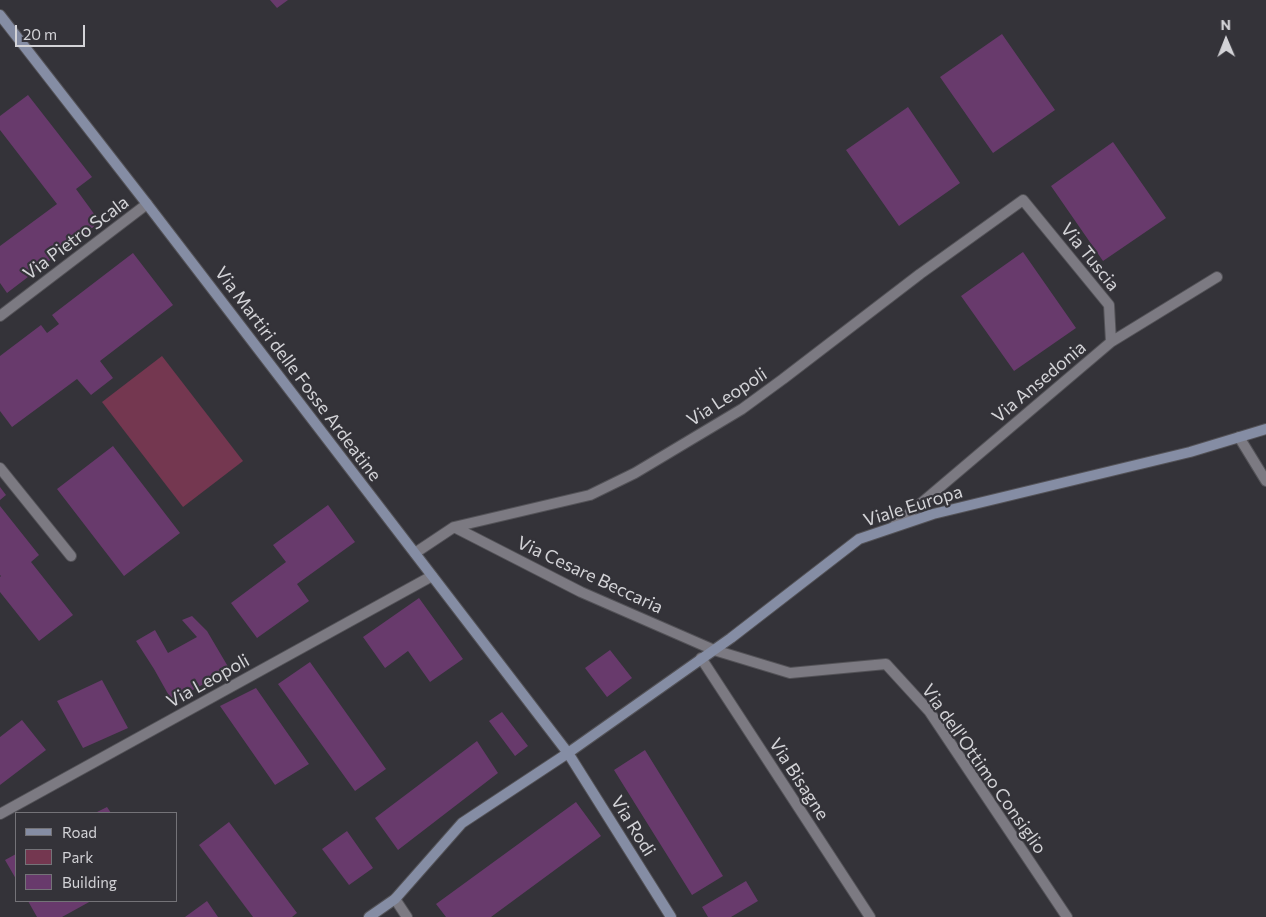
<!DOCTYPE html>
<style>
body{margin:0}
#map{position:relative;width:1266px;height:917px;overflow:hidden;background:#343339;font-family:Commissioner,sans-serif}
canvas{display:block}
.legend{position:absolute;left:15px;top:812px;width:162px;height:90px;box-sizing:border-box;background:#343339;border:1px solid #747378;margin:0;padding:6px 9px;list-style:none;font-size:15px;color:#d3d3d7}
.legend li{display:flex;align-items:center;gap:10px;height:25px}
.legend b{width:25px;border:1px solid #747378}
.north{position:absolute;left:1201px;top:15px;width:50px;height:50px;-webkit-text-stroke:4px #343339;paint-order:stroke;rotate:359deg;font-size:14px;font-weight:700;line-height:20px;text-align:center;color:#d3d3d7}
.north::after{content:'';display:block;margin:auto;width:18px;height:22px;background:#d3d3d7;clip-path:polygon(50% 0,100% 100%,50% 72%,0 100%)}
.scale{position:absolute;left:15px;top:25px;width:70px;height:22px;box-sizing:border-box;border:2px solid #d3d3d7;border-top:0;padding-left:6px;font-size:15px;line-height:18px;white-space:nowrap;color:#d3d3d7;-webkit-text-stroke:4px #343339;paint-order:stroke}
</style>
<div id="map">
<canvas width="1266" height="917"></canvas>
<ul class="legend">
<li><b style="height:6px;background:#858da4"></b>Road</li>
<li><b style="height:14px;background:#743750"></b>Park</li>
<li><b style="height:14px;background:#683a6c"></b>Building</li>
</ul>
<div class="north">N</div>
<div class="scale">20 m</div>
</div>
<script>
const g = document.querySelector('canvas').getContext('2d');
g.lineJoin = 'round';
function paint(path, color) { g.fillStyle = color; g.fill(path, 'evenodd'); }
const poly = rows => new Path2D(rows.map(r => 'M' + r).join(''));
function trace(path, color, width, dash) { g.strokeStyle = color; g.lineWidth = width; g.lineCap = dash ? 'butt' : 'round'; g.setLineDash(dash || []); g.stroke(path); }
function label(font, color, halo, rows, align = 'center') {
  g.font = font + ' Commissioner,sans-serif'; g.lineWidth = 4.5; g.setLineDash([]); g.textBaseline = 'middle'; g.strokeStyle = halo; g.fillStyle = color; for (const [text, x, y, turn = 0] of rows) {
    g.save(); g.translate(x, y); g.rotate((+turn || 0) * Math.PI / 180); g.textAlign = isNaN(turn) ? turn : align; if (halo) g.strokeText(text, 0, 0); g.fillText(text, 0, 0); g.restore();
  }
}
const green = poly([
 [162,356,243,461,183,507,102,402]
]);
const building = poly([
 [270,0,288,0,277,8],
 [1002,34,1055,110,993,153,940,77],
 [28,95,92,177,76,189,100,222,7,293,0,283,0,246,57,204,0,130,0,116],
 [908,107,960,183,899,226,846,150],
 [1113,142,1166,218,1103,261,1051,186],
 [1023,252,1076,328,1014,371,961,296],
 [133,253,173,305,100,361,113,378,91,395,77,379,12,427,0,411,0,356,41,325,47,333,59,324,52,315],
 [113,446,180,533,124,576,57,489],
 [0,487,6,495,0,500],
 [328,505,355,542,297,584,309,601,257,638,231,603,286,562,273,545],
 [0,506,39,555,31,562,73,615,39,641,0,592,0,577,1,576,0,575],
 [419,598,463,659,430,682,408,651,385,668,363,637],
 [192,616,207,631,230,670,172,701,154,669,136,641,155,630,168,653,197,637,182,620],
 [610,650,632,678,607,697,585,668],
 [310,662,386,769,355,791,278,684],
 [102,680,128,728,83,748,57,701],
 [256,688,309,764,275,785,220,706],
 [502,712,528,746,515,756,489,721],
 [22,720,46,750,0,785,0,737],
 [477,741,498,773,398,850,375,818],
 [645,750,723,876,692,895,614,770],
 [576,802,601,836,491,917,446,917,436,904],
 [107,807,111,813,95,813],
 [229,822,297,913,292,917,253,917,199,845],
 [347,831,373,868,349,885,322,849],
 [16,854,16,879,5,860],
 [746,881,758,901,731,917,708,917,702,907],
 [28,901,91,901,62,917,37,917],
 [207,901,218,917,185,917]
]);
const street = poly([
 [0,316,147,204],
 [1239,437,1266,481],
 [0,468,71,556],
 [454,527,581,592,714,650,790,673,886,664,929,711,1067,917],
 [893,527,1111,342,1217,277],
 [415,553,454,527,590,495,635,473,742,409,783,379,920,274,1023,200,1109,305,1111,342],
 [701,658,870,917],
 [0,814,432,576],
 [395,899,407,917]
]);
const secondary = poly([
 [0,15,147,204,568,753,671,917],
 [369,917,395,899,462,823,568,753,731,638,859,539,933,514,1190,452,1266,429]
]);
const streetNames = [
 ["Via Pietro Scala",76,238,-37],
 ["Via Tuscia",1090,257,51],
 ["Via Martiri delle Fosse Ardeatine",298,374,53],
 ["Via Ansedonia",1039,382,-40],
 ["Via Leopoli",727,397,-33],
 ["Viale Europa",913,506,-17],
 ["Via Cesare Beccaria",590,575,25],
 ["Via Leopoli",208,681,-29],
 ["Via dell'Ottimo Consiglio",984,769,55],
 ["Via Bisagne",799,779,57],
 ["Via Rodi",633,826,58]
];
paint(green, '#743750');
paint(building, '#683a6c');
trace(street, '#535257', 12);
trace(secondary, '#535257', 12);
trace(street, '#7c7a82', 10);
trace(secondary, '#858da4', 10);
label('18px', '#d3d3d7', '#343339', streetNames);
</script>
